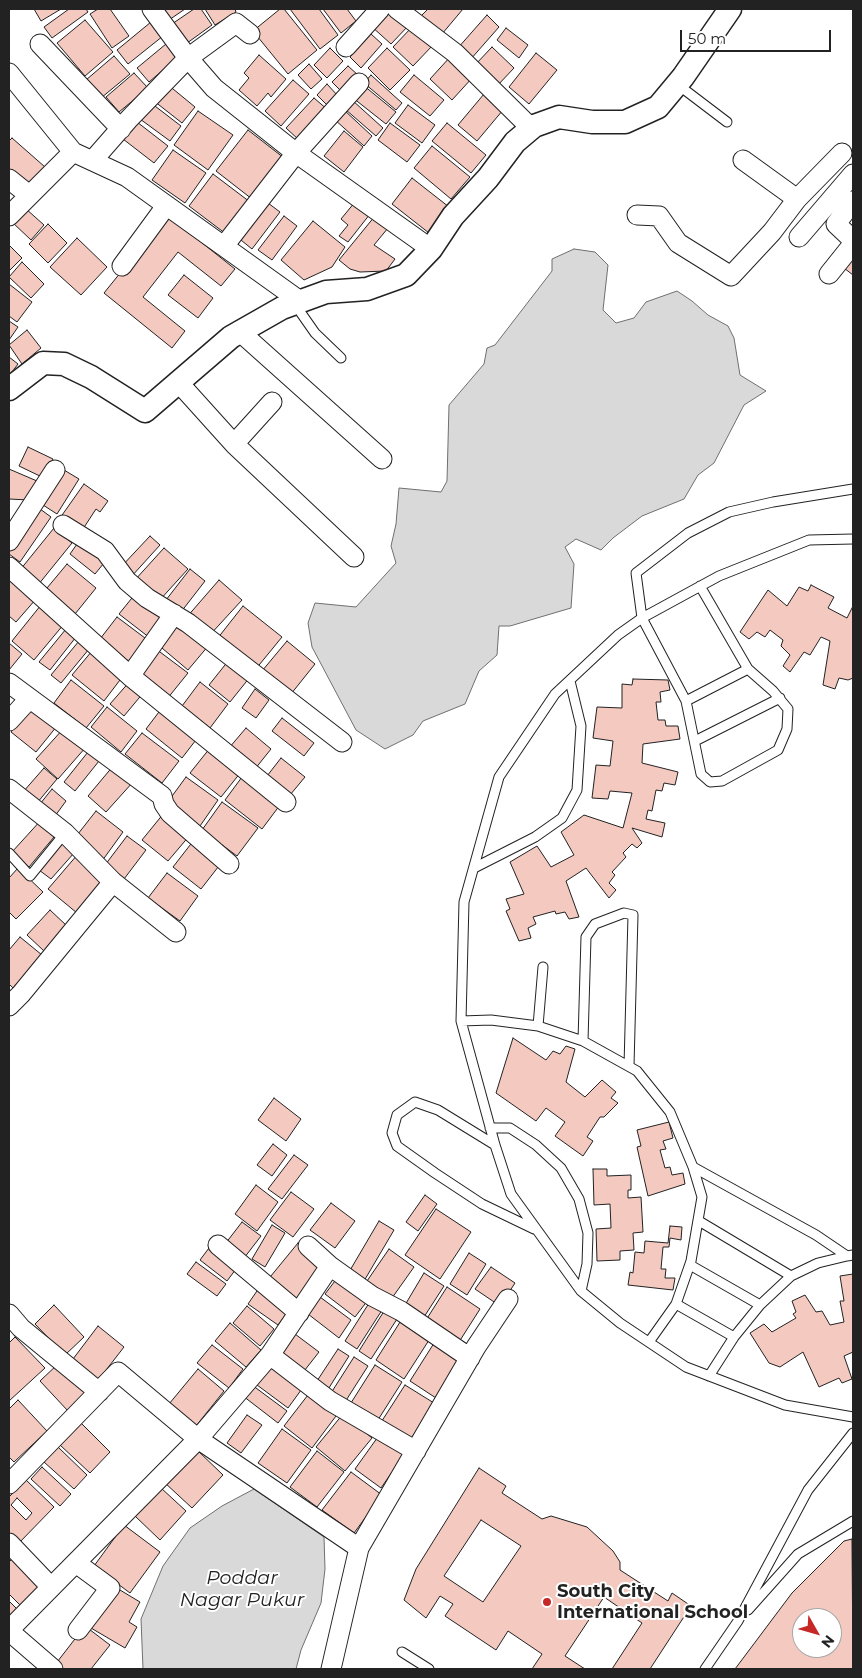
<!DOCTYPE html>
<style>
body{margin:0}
#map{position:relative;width:862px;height:1678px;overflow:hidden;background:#fff;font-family:Montserrat,sans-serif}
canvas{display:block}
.frame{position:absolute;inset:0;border:10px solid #222;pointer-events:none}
.north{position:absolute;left:792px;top:1608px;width:50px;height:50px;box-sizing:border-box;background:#fff;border:1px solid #a7a7a7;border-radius:50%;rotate:128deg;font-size:14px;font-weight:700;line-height:20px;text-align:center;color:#222}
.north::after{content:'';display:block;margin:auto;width:18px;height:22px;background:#c62828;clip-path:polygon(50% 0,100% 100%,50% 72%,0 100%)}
.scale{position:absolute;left:680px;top:30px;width:151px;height:22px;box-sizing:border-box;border:2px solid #222;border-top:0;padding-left:6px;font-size:15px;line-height:18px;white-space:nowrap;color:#222;-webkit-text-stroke:4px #fff;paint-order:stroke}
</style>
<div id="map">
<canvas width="862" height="1678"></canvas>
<div class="frame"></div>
<div class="north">N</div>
<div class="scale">50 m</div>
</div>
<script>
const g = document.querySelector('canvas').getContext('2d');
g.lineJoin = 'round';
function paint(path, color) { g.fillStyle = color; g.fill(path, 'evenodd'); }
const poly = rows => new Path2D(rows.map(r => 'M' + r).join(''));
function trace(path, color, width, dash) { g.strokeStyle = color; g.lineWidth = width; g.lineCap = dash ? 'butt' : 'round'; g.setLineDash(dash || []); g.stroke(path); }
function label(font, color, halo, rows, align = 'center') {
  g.font = font + ' Montserrat,sans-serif'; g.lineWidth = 4; g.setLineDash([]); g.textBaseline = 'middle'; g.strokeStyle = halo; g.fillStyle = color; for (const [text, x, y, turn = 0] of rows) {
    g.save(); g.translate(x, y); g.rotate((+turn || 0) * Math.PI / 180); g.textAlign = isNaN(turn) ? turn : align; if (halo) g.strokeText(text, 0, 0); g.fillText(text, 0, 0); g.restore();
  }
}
const water = poly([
 [574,249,595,252,608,265,603,310,616,323,634,318,646,302,677,291,692,301,708,315,728,326,734,338,740,375,766,391,744,405,714,463,698,475,684,499,642,516,613,538,601,550,576,539,565,547,574,564,571,608,510,626,499,626,497,655,479,671,465,704,423,721,413,735,385,749,356,730,312,647,308,623,315,603,356,607,396,563,391,546,396,524,399,488,441,492,447,481,449,405,484,364,487,348,495,345,552,271,552,259,574,249],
 [254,1489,324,1537,325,1569,321,1603,301,1650,296,1669,143,1669,141,1619,163,1566,190,1528,222,1506,254,1489]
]);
const building = poly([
 [34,9,61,9,41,21,34,9],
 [69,9,86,9,88,12,52,38,44,27,69,9],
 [98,9,110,9,129,36,112,48,90,14,98,9],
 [157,9,185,9,166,22,157,9],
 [194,9,201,9,212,25,183,46,169,26,194,9],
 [205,9,235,9,236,12,215,25,205,9],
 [280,9,284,9,317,50,288,74,253,31,280,9],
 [290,9,319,9,338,35,320,49,290,9],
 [323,9,347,9,356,21,341,33,323,9],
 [387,9,409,25,391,44,371,26,387,9],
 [428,9,463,9,442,34,421,16,428,9],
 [487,15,499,27,470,60,457,49,487,15],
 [85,20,113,52,85,76,57,43,85,20],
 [151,22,163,36,128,64,117,50,151,22],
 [413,26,433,45,413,66,393,47,413,26],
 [506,28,528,45,519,58,497,40,506,28],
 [371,34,382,44,361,68,350,57,371,34],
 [166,44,178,57,149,82,137,68,166,44],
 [492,47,514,68,497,86,475,65,492,47],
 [330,48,343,61,327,78,314,65,330,48],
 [387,48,410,70,390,90,368,68,387,48],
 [536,53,557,70,529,104,509,87,536,53],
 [259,55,286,79,271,97,268,93,257,106,239,90,249,78,244,73,259,55],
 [114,56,130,74,101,98,86,80,114,56],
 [451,56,473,77,452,100,430,79,451,56],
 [309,64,322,79,311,89,298,75,309,64],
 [348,66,358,75,342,92,332,82,348,66],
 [134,73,148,88,119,112,106,97,134,73],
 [371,75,402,103,396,110,364,83,371,75],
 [414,75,444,100,430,116,400,92,414,75],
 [293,80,309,94,281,126,265,111,293,80],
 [167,84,195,107,182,123,154,101,167,84],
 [327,84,338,96,328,106,317,95,327,84],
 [363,85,396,112,386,124,353,98,363,85],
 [484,94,503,110,477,141,458,125,484,94],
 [314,98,328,110,299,140,286,128,314,98],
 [352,100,383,128,376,136,345,109,352,100],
 [151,103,181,126,170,141,140,119,151,103],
 [408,105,435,125,422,143,395,123,408,105],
 [343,109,372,136,364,146,334,119,343,109],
 [198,111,233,135,208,170,174,145,198,111],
 [137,122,168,146,154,163,123,139,137,122],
 [390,123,420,145,407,162,378,140,390,123],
 [447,123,486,155,471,173,432,141,447,123],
 [248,130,284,158,252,199,216,171,248,130],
 [344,131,363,147,344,172,324,156,344,131],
 [12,138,45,167,26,189,9,174,9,141,12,138],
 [432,146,470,177,451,199,414,168,432,146],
 [173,150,206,173,185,203,152,180,173,150],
 [213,174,250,202,226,234,189,206,213,174],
 [412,178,449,207,429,233,392,204,412,178],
 [264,200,280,212,252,249,236,236,264,200],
 [355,202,370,214,348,242,339,236,348,225,341,219,355,202],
 [25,208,44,225,31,240,12,222,25,208],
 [167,215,235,269,221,286,178,252,143,297,185,331,172,348,104,293,167,215],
 [284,216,297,226,272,260,258,250,284,216],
 [375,216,388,228,374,245,395,259,386,271,360,272,350,269,339,260,375,216],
 [313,221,345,247,332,267,304,280,281,260,313,221],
 [48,224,67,243,48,263,29,244,48,224],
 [77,238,107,267,81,295,50,267,77,238],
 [9,245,22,258,9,271,9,245],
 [853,249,853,275,840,265,853,249],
 [22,262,44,284,31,298,9,277,22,262],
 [184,275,213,298,198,318,168,295,184,275],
 [9,284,32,302,17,322,9,316,9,284],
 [9,321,18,327,9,340,9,321],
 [27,330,41,348,22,364,9,345,27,330],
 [9,357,18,364,9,376,9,357],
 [28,447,53,459,44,478,19,466,28,447],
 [9,469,37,481,29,500,9,499,9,469],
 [64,470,79,479,57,514,43,505,64,470],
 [84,484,108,501,100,512,96,509,81,532,60,518,84,484],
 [36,506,51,517,20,562,9,554,9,544,36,506],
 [54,528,72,543,38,585,20,570,54,528],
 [150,536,160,545,131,577,120,568,150,536],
 [82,537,108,558,95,574,70,554,82,537],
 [164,548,188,569,158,602,134,581,164,548],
 [67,564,96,588,71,619,42,594,67,564],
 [190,569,205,581,181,612,166,600,190,569],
 [9,575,36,599,16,622,9,616,9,575],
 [219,580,242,600,208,637,186,618,219,580],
 [811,585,834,597,828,608,847,618,853,606,853,678,848,680,839,678,835,689,823,685,830,641,821,637,810,655,804,652,790,672,783,666,790,655,781,646,783,640,770,630,765,637,757,632,749,639,740,632,768,590,787,606,799,587,808,591,811,585],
 [136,593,167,617,150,638,119,614,136,593],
 [41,605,64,624,34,660,12,641,41,605],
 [243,606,282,637,255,670,217,639,243,606],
 [117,617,149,641,131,663,100,639,117,617],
 [177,618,209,645,188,670,156,643,177,618],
 [66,629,76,637,50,670,39,662,66,629],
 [79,641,89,649,61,683,51,675,79,641],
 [287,641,315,664,291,694,262,671,287,641],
 [9,643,22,654,9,670,9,643],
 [156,649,188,673,167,699,136,675,156,649],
 [92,651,123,676,104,701,72,675,92,651],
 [229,660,250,677,230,702,209,685,229,660],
 [633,679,668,680,670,690,660,692,661,702,656,702,658,720,665,720,666,726,678,726,680,739,643,744,642,763,678,772,675,785,664,783,662,791,656,790,652,811,648,810,646,819,665,823,662,837,632,828,642,843,637,848,632,844,623,853,626,857,612,872,615,875,609,883,616,890,609,898,586,868,566,881,579,917,569,919,565,912,556,914,555,911,533,917,536,924,528,928,531,938,519,941,506,911,510,909,506,899,524,894,510,862,537,846,551,867,574,855,561,832,584,815,623,828,632,793,610,791,608,799,592,798,596,765,610,766,613,741,593,738,597,707,622,708,622,684,632,685,633,679],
 [71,680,104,706,86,728,54,703,71,680],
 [131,680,144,692,124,716,110,704,131,680],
 [200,682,228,704,210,728,182,706,200,682],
 [255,689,269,700,256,718,242,708,255,689],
 [32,706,57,726,36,752,11,732,32,706],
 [107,707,137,731,121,752,91,727,107,707],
 [162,708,199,736,182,758,146,729,162,708],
 [282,718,314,743,304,756,272,731,282,718],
 [64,728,86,747,58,779,36,759,64,728],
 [246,728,271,749,255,769,229,748,246,728],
 [142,733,179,761,162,783,125,754,142,733],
 [92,747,103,756,75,791,64,782,92,747],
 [210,748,241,772,221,797,190,773,210,748],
 [281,758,305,777,290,795,267,776,281,758],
 [114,765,133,782,106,812,88,796,114,765],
 [44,768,57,779,37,803,23,792,44,768],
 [245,773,283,801,262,829,225,800,245,773],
 [186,777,218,800,200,826,167,803,186,777],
 [52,789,66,801,55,816,40,804,52,789],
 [222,802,258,828,237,856,202,830,222,802],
 [96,811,123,832,102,861,74,839,96,811],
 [164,813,190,835,168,861,142,840,164,813],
 [42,819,51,827,47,831,54,837,29,867,12,852,42,819],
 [127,836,146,850,121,883,102,869,127,836],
 [194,840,222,862,201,889,173,867,194,840],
 [63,843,74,853,51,879,39,870,63,843],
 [78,854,106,879,77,913,48,889,78,854],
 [18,868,43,892,16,919,9,912,9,878,18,868],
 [167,873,198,896,180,921,148,898,167,873],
 [50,910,67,926,44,951,27,935,50,910],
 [20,937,42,955,13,988,9,984,9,950,20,937],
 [513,1038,546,1060,553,1051,560,1054,566,1046,575,1049,566,1082,585,1097,602,1080,616,1092,611,1098,618,1103,604,1117,600,1117,587,1137,593,1141,583,1156,555,1136,565,1122,546,1108,536,1121,496,1093,513,1038],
 [274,1098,301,1119,286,1141,258,1120,274,1098],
 [669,1122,673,1138,663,1141,666,1149,660,1150,665,1168,670,1167,672,1175,683,1173,685,1184,648,1196,637,1147,641,1146,637,1130,669,1122],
 [273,1144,287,1155,272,1176,257,1165,273,1144],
 [294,1155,308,1165,282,1199,268,1189,294,1155],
 [593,1169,607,1169,607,1176,631,1175,631,1190,628,1190,628,1198,641,1197,643,1232,633,1233,634,1250,620,1251,620,1260,597,1261,596,1229,611,1228,610,1204,594,1205,593,1169],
 [256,1185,278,1202,257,1231,235,1214,256,1185],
 [291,1192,314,1209,293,1237,270,1220,291,1192],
 [425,1195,437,1204,418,1231,406,1222,425,1195],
 [331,1203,355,1221,335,1248,310,1230,331,1203],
 [436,1209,471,1232,440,1279,405,1255,436,1209],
 [379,1221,394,1230,364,1281,349,1272,379,1221],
 [242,1222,261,1236,241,1262,222,1248,242,1222],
 [272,1225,285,1233,265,1267,252,1259,272,1225],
 [670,1226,682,1227,681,1240,670,1238,669,1247,663,1247,661,1269,666,1269,665,1278,675,1278,673,1290,628,1285,630,1272,633,1273,635,1252,644,1253,645,1241,668,1243,670,1226],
 [298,1243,325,1266,293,1305,266,1282,298,1243],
 [209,1248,236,1269,227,1281,200,1260,209,1248],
 [389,1249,414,1267,392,1298,367,1281,389,1249],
 [469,1253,486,1264,467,1295,450,1284,469,1253],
 [196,1262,226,1284,217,1296,187,1274,196,1262],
 [491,1267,515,1283,500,1306,475,1289,491,1267],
 [424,1273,444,1286,424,1317,405,1305,424,1273],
 [853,1274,853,1352,844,1356,852,1379,842,1383,839,1378,819,1387,803,1352,780,1367,769,1363,750,1333,764,1324,772,1332,796,1318,793,1314,796,1312,792,1301,805,1295,816,1312,822,1311,830,1325,844,1322,840,1301,844,1301,840,1276,853,1274],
 [338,1277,368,1300,355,1317,325,1294,338,1277],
 [447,1287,480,1309,459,1342,426,1320,447,1287],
 [259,1288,289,1310,278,1325,248,1304,259,1288],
 [320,1297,351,1320,339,1338,308,1314,320,1297],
 [371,1300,384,1307,357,1349,345,1341,371,1300],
 [54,1305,84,1337,65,1355,35,1324,54,1305],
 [247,1306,274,1329,260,1346,233,1323,247,1306],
 [386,1308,399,1316,371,1359,359,1351,386,1308],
 [402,1319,431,1337,404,1379,376,1360,402,1319],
 [230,1323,261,1350,246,1367,215,1341,230,1323],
 [98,1326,124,1347,96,1383,70,1363,98,1326],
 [295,1334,319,1352,301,1375,278,1357,295,1334],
 [15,1337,45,1368,9,1401,9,1343,15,1337],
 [436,1340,462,1357,436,1398,410,1381,436,1340],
 [212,1345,243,1369,229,1388,197,1363,212,1345],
 [338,1349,349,1356,327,1391,315,1384,338,1349],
 [354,1357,368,1366,345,1402,331,1393,354,1357],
 [269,1360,304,1386,288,1408,253,1382,269,1360],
 [59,1363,87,1393,68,1411,40,1381,59,1363],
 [375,1365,402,1382,376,1423,349,1406,375,1365],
 [198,1369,224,1391,196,1426,169,1404,198,1369],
 [252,1385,287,1411,278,1423,243,1396,252,1385],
 [405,1385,434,1403,407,1445,378,1427,405,1385],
 [311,1391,339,1412,312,1448,284,1426,311,1391],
 [18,1400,47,1431,14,1462,9,1457,9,1409,18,1400],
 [343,1414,372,1438,345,1471,316,1447,343,1414],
 [247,1415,262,1425,241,1453,227,1443,247,1415],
 [81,1423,110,1452,90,1473,60,1445,81,1423],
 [282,1429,311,1450,287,1483,258,1463,282,1429],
 [380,1434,406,1452,381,1488,355,1469,380,1434],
 [58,1447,87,1475,74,1489,44,1462,58,1447],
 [195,1448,223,1475,192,1508,164,1482,195,1448],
 [317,1451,344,1472,317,1507,290,1487,317,1451],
 [42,1467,71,1494,60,1506,31,1479,42,1467],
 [479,1468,506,1486,502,1493,542,1519,551,1516,587,1527,613,1551,620,1562,620,1570,668,1601,672,1593,691,1606,650,1669,612,1669,642,1623,604,1597,565,1656,585,1669,532,1669,542,1654,508,1631,496,1650,445,1616,453,1604,440,1596,426,1618,404,1600,416,1569,479,1468],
 [481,1520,521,1546,483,1602,444,1576,481,1520],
 [351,1472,382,1495,354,1533,322,1510,351,1472],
 [26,1480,54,1507,17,1545,9,1537,9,1497,26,1480],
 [17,1498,32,1513,26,1520,11,1505,17,1498],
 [161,1488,186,1511,160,1540,135,1516,161,1488],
 [124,1525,160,1552,130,1593,94,1566,124,1525],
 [852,1539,853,1669,735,1669,792,1593,844,1541,852,1539],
 [802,1618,832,1618,832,1648,802,1648,802,1618],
 [15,1556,43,1583,21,1606,9,1594,9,1562,15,1556],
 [115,1587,140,1602,129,1622,137,1627,125,1648,91,1628,115,1587],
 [9,1601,17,1609,9,1618,9,1601],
 [85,1626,110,1645,91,1669,58,1669,54,1666,85,1626]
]);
const service = poly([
 [677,84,727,122],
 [300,301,301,313,315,333,341,358],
 [853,539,809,540,719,576,642,618,618,635,555,694,499,777,464,902,461,1021,495,1145,511,1194,581,1291,620,1323,686,1367,785,1405,853,1417],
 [700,586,748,669,773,691,788,709,787,729,778,750,722,781,710,782,701,774,686,701,642,618,636,573,688,533,729,512,773,502,853,489],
 [686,701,748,669],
 [695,741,780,698],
 [9,853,30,876,65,833],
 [474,868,535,837,562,818,577,790,581,726,570,681],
 [461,1021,491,1020,538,1026,583,1041,637,1071,670,1112,693,1167,702,1197,691,1261,676,1304,649,1342],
 [538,1026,543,967],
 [583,1041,586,937,595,924,624,913,633,915,629,1066],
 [490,1128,510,1128,536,1145,561,1168,579,1199,588,1233,587,1264,581,1291],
 [495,1145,438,1110,415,1102,397,1115,392,1133,397,1146,435,1173,482,1204,534,1229],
 [693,1167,816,1235,847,1256,853,1255],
 [699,1221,791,1276],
 [690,1265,760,1305],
 [676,1304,734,1337],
 [709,1376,734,1337,760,1305,791,1276,818,1263,847,1256],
 [748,1610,798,1554,853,1521],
 [402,1652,429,1669],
 [705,1669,738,1621,808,1490,853,1433]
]);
const minor = poly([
 [152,9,188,58,214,88,296,153,431,249],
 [397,9,455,53,531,128],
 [40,44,121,129],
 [346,47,380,9],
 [9,73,73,152,127,177,300,301],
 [93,160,128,120,188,58,236,23,250,34],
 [743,160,797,199],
 [9,179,29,195],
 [853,201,836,224,853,240],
 [637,215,659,216,678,243,731,276,772,232,797,199,842,153],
 [9,216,73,152],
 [799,237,853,174],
 [224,246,296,153,359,83],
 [122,266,166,206],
 [829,274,853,244],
 [239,331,382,459],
 [179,383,234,444,354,557],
 [234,444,272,402],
 [63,525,105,551,127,581,147,598,188,623,342,742],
 [9,541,55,470],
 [9,567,130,676,286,802],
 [130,676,174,614],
 [9,683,162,796,164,804,170,813,229,864],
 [9,721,29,699],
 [9,789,65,833,113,882,176,932],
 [9,1006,21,994,113,882],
 [218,1245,299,1313],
 [308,1246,330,1266,372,1296,401,1311,470,1358],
 [9,1314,21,1328,99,1392],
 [270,1355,330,1401,416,1451],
 [9,1484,118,1372,198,1439,359,1548],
 [9,1543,51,1587],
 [76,1563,110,1588,78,1630],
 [9,1630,198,1439,270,1355,330,1266],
 [9,1631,53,1669],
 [331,1669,359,1548,476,1347,508,1299]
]);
const tertiary = poly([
 [9,389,43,363,64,364,91,377,145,411,231,337,282,308,326,292,367,289,406,275,431,249,453,216,488,178,515,142,534,126,559,117,592,122,625,122,658,107,683,77,730,9]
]);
const markers = [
 [547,1602,5,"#c62828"]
];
const poiNames = [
 ["South City",557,1592],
 ["International School",557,1613]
];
const waterNames = [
 ["Poddar",242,1578],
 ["Nagar Pukur",242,1600]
];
paint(water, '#d9d9d9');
trace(water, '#6f6f6f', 1);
paint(building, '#f3c9c0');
trace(building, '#222', 1);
trace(service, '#222', 11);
trace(minor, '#222', 21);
trace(tertiary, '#222', 25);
trace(service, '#fff', 9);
trace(minor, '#fff', 19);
trace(tertiary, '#fff', 22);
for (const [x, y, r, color] of markers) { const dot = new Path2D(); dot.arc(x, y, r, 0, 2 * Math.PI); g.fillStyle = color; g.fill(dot); trace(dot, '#fff', 2); }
label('bold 18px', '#222', '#fff', poiNames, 'left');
label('italic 19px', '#222', '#fff', waterNames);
</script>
